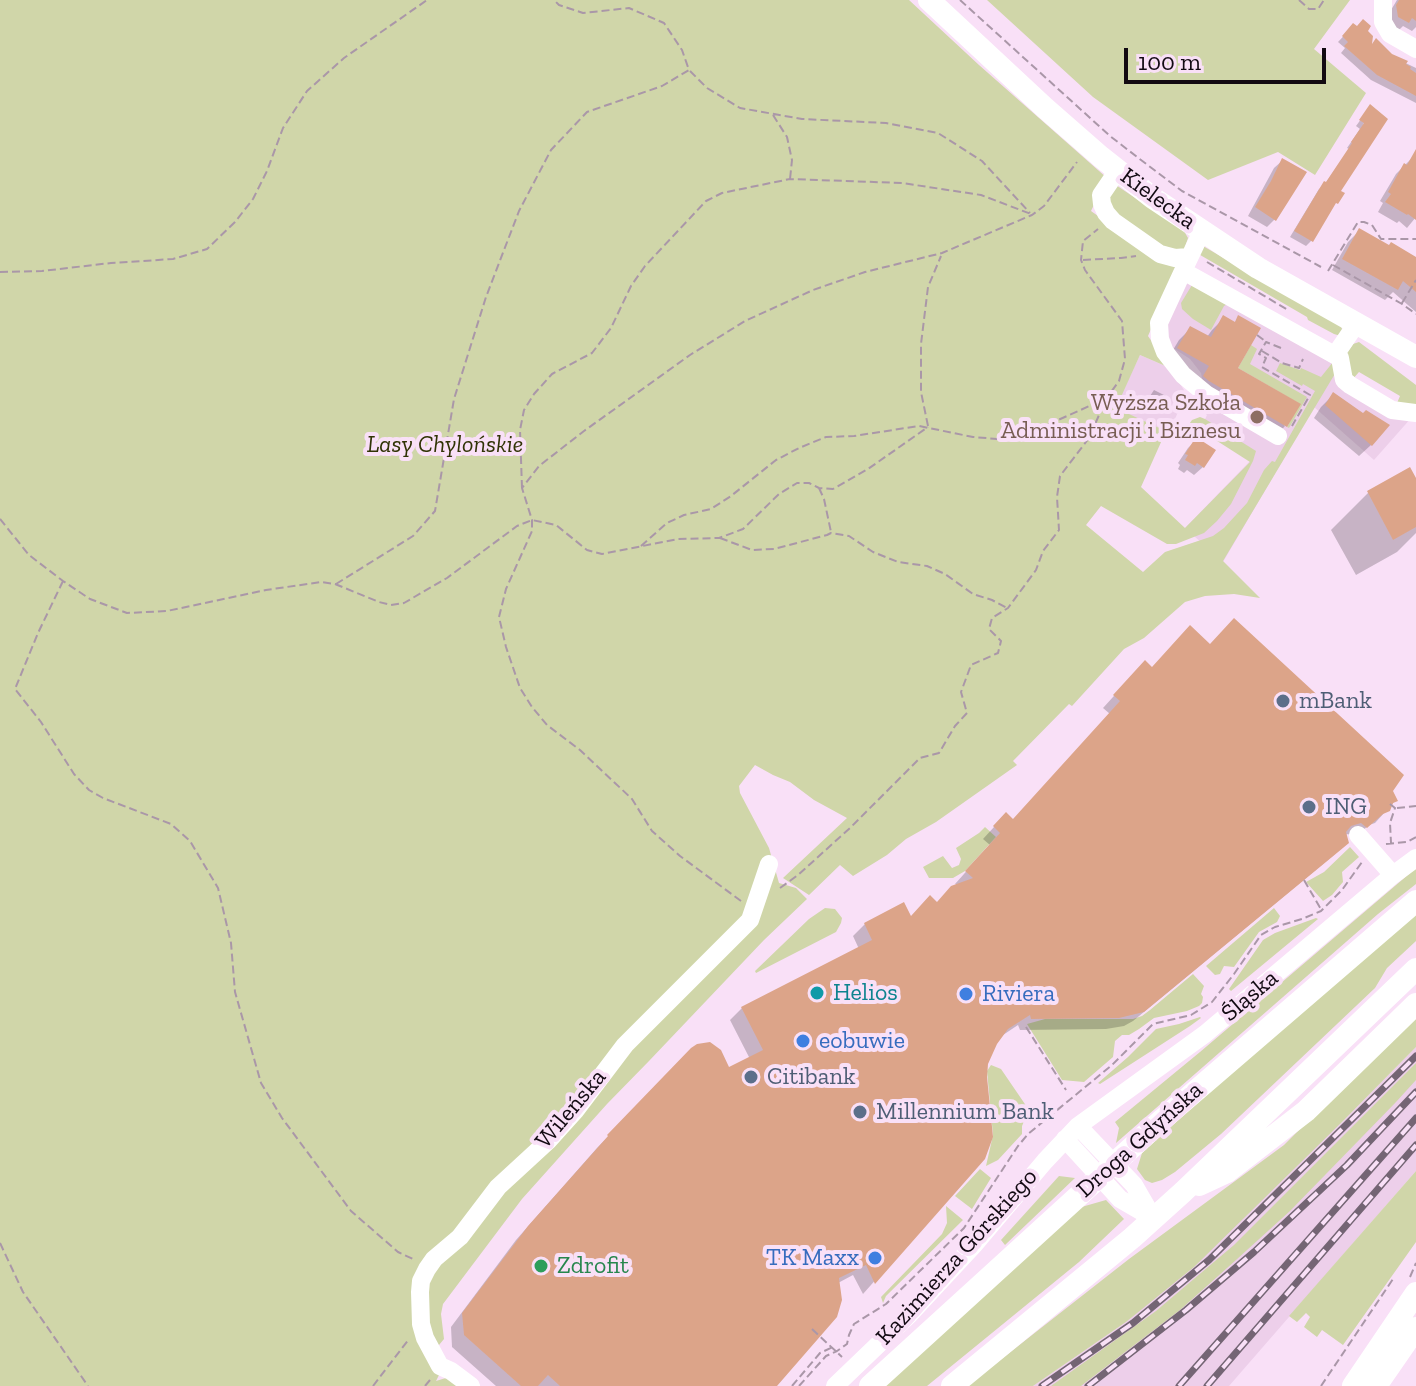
<!DOCTYPE html>
<meta charset="utf-8">
<style>
body{margin:0}
#map{position:relative;width:1416px;height:1386px;overflow:hidden;background:#f9e0f7;font-family:"Zilla Slab",serif}
canvas{display:block}
.scale{position:absolute;left:1124px;top:48px;width:202px;height:36px;box-sizing:border-box;border:4px solid #120a12;border-top:0;padding-left:10px;font-size:24px;line-height:28px;white-space:nowrap;color:#120a12;-webkit-text-stroke:6px #f9e0f7;paint-order:stroke}
</style>
<div id="map">
<canvas width="1416" height="1386"></canvas>
<div class="scale">100 m</div>
</div>
<script>
const g = document.querySelector('canvas').getContext('2d');
g.lineJoin = 'round';
function paint(path, color) { g.fillStyle = color; g.fill(path, 'evenodd'); }
const poly = rows => new Path2D(rows.map(r => 'M' + r).join(''));
function trace(path, color, width, dash) { g.strokeStyle = color; g.lineWidth = width; g.lineCap = dash ? 'butt' : 'round'; g.setLineDash(dash || []); g.stroke(path); }
function label(font, color, halo, rows, align = 'center') {
  g.font = font + ' "Zilla Slab",serif'; g.lineWidth = 8; g.setLineDash([]); g.textBaseline = 'middle'; g.strokeStyle = halo; g.fillStyle = color; for (const [text, x, y, turn = 0] of rows) {
    g.save(); g.translate(x, y); g.rotate((+turn || 0) * Math.PI / 180); g.textAlign = isNaN(turn) ? turn : align; if (halo) g.strokeText(text, 0, 0); g.fillText(text, 0, 0); g.restore();
  }
}
const built = poly([
 [1185,277,1338,367,1412,417,1374,460,1314,407,1223,562,1185,528,1250,461,1200,430,1207,415,1198,407,1204,389,1201,373,1190,359,1170,346,1163,335],
 [1140,355,1170,368,1184,390,1182,404,1171,427,1166,431,1115,408],
 [1416,1047,1416,1171,1229,1386,1033,1386,1126,1322,1344,1120]
]);
const green = poly([
 [0,0,909,0,979,65,1107,178,1091,211,1154,256,1179,265,1148,336,1170,368,1140,355,1116,408,1166,431,1141,487,1185,528,1250,462,1200,430,1189,429,1186,434,1183,433,1192,420,1200,417,1205,419,1256,451,1253,461,1231,504,1217,521,1204,533,1176,544,1167,544,1101,506,1086,525,1143,572,1165,552,1213,536,1224,528,1247,503,1264,470,1272,461,1275,462,1315,391,1303,384,1302,386,1276,371,1280,363,1300,370,1301,368,1321,377,1337,357,1336,372,1223,561,1260,598,1234,594,1205,596,1185,602,1144,638,1124,649,1072,706,1069,704,1013,761,1017,765,936,822,906,839,887,855,853,876,840,865,809,895,783,878,847,818,814,800,790,782,773,775,755,765,739,786,740,793,769,848,779,883,796,888,807,899,764,940,649,1061,607,1104,522,1199,443,1304,441,1314,444,1339,434,1351,441,1371,436,1381,449,1377,463,1386,0,1386],
 [987,0,1350,0,1314,49,1366,93,1315,175,1278,152,1208,180,1093,97],
 [1116,185,1184,231,1188,238,1184,250,1172,251,1118,223,1105,198],
 [1203,246,1341,326,1342,329,1341,336,1334,334,1308,320,1307,317,1195,252],
 [1192,285,1229,303,1224,306,1211,330,1193,319,1182,309,1181,303],
 [1359,342,1416,385,1416,405,1397,403,1400,396,1359,372,1352,380,1345,356,1353,344],
 [1251,345,1257,349,1250,364,1307,397,1289,428,1287,427,1300,404,1238,368],
 [985,827,996,837,965,871,953,878,929,878,923,867,943,856,952,868,959,865,961,859,956,848,979,833],
 [1350,847,1359,857,1342,872,1343,882,1332,895,1323,901,1306,882,1324,872],
 [1416,868,1416,884,1378,914,1116,1143,1119,1128,1115,1122,1200,1052],
 [825,908,835,909,842,918,841,923,836,932,756,973,755,971,809,919],
 [1274,908,1280,916,1277,922,1259,932,1234,967,1224,966,1220,974,1215,975,1206,966],
 [1416,914,1416,941,1387,968,1375,988,1221,1134,1175,1172,1162,1180,1152,1183,1145,1180,1137,1169,1142,1153,1209,1092],
 [1316,918,1318,919,1231,991,1229,989,1263,940,1275,933],
 [1193,974,1204,986,1201,994,1203,997,1202,1003,1199,1006,1187,1011,1154,1018,1139,1029,1129,1035,1122,1035,1115,1041,1113,1057,1084,1082,1062,1080,1027,1024,1045,1019,1133,1019,1142,1016,1150,1010],
 [1416,1013,1416,1047,1344,1120,1194,1267,1126,1322,1033,1386,967,1386,1129,1259,1284,1145],
 [1200,1017,1201,1018,1190,1026,1100,1084,1098,1083,1128,1057,1156,1029,1179,1024],
 [1416,1063,1416,1080,1396,1102,1290,1211,1236,1260,1180,1310,1081,1386,1051,1386,1156,1311,1234,1245],
 [991,1065,1001,1069,1029,1110,1022,1126,1022,1134,998,1160,986,1166,993,1135,987,1071],
 [980,1169,991,1178,972,1209,955,1196],
 [1416,1171,1416,1242,1343,1345,1322,1330,1317,1337,1304,1327,1310,1317,1306,1313,1297,1322,1289,1316],
 [1059,1176,1075,1178,1005,1245,1001,1240],
 [1106,1200,1124,1219,1079,1262,927,1386,883,1386,1078,1208],
 [946,1206,963,1220,886,1296,883,1303,881,1297,942,1234,947,1223]
]);
const shadow = poly([
 [1397,0,1411,0,1416,4,1416,27,1412,31,1403,26,1399,30,1390,25,1388,15],
 [1353,26,1365,31,1370,46,1416,68,1416,103,1371,80,1341,53,1345,48,1338,42],
 [1370,107,1332,207,1311,241,1306,246,1290,237,1319,189,1325,184,1349,149,1347,148,1360,129,1356,126],
 [1412,158,1416,160,1416,217,1407,228,1399,221,1397,223,1378,212,1383,203,1380,201,1396,174],
 [1283,160,1275,219,1267,227,1248,216,1274,168],
 [1359,231,1416,259,1416,312,1393,292,1385,300,1332,270,1348,242],
 [1224,318,1234,323,1239,318,1235,368,1285,426,1274,438,1167,360,1179,340,1191,328,1207,337,1212,330],
 [1154,390,1168,397,1162,407,1148,399],
 [1333,395,1364,416,1371,445,1359,456,1314,418,1321,407],
 [1196,440,1203,467,1194,475,1187,470,1184,473,1178,469,1180,465,1178,463,1188,448],
 [1416,482,1416,533,1397,552,1356,575,1331,530,1368,493],
 [1151,669,1391,791,1395,801,1375,823,1369,825,1354,838,1348,834,1345,835,1335,854,1133,1021,1124,1026,1106,1029,1020,1030,1018,1025,1000,1037,986,1064,980,1162,863,1294,853,1275,838,1283,774,1386,496,1386,452,1347,451,1327,516,1240,597,1148,693,1050,729,1069,750,1059,730,1020,742,1008,859,949,853,936,865,924,911,919,937,904,958,886,955,884,990,845,983,839,994,827,1013,821,1110,714,1103,708,1133,675]
]);
const building = poly([
 [1399,0,1416,0,1416,21,1412,18,1409,23,1398,17,1396,5],
 [1363,19,1371,26,1368,31,1373,36,1372,44,1376,38,1392,54,1408,61,1406,64,1411,67,1410,69,1416,73,1416,96,1377,75,1344,46,1348,42,1342,36,1353,23,1357,26],
 [1370,104,1388,119,1341,191,1345,193,1338,204,1336,203,1313,242,1294,231,1324,181,1326,182,1352,143,1351,142,1364,123,1359,120],
 [1416,149,1416,220,1408,214,1407,215,1385,202,1391,194,1388,192,1404,163,1407,165],
 [1282,158,1307,172,1276,221,1255,207,1271,181],
 [1359,228,1389,245,1391,242,1416,257,1416,292,1403,281,1398,290,1342,259],
 [1223,315,1235,322,1238,315,1261,328,1238,368,1301,404,1287,427,1209,381,1203,376,1209,366,1177,348,1190,326,1211,337],
 [1333,392,1363,413,1366,410,1390,425,1372,446,1325,405],
 [1196,437,1216,450,1204,468,1197,463,1195,466,1185,460,1188,455,1185,454],
 [1410,467,1416,478,1416,527,1393,540,1367,491],
 [1234,618,1404,775,1393,791,1398,801,1393,803,1390,811,1383,814,1367,828,1361,823,1351,826,1346,832,1349,843,1144,1012,1119,1018,1031,1019,1030,1015,1008,1029,997,1044,988,1064,987,1077,993,1137,985,1159,875,1284,866,1265,839,1278,842,1300,837,1317,777,1386,560,1386,548,1375,538,1386,521,1386,464,1335,462,1313,528,1226,608,1136,607,1135,691,1048,697,1044,710,1042,721,1050,729,1067,763,1050,741,1007,872,940,864,923,904,902,911,916,930,895,937,902,951,886,973,878,965,871,1000,833,993,826,1006,812,1013,819,1120,701,1113,695,1145,660,1152,667,1190,625,1210,644]
]);
const path = poly([
 [960,0,1110,136,1141,160,1182,191,1321,267],
 [1299,0,1309,9,1318,9,1324,0],
 [690,71,707,88,740,108,802,119,886,123,938,133,982,161,1030,213],
 [773,115,787,137,792,160,790,179],
 [1083,260,1121,258,1136,256],
 [1207,262,1288,310],
 [1333,265,1402,304,1416,314],
 [1328,271,1358,222,1364,222,1372,225,1381,239,1416,239],
 [0,272,42,271,111,263,173,259,207,249,235,222,253,199,267,171,283,128,307,91,344,58,427,0],
 [1402,303,1416,280],
 [1257,335,1265,341],
 [1281,348,1266,342,1259,354,1266,358,1262,367,1310,395,1292,426],
 [1262,351,1282,363,1299,368,1303,359],
 [928,426,921,392,921,344,928,287,941,256],
 [522,488,520,430,524,410,534,394,552,374,592,353,611,328,631,286,645,266,706,201,722,193,790,179,902,183,981,195,1031,214],
 [819,488,824,499,831,532],
 [0,519,29,555,63,581,90,599,127,613,167,611,266,590,321,582,335,584,379,602,391,605,404,603,447,578,517,526,532,520,556,525,587,550,602,554,678,539,719,538,743,529,779,494,797,483,809,483,819,488,833,489,868,469,928,427],
 [720,538,752,550,774,549,827,535,831,533,849,536,873,552,898,562,927,566,945,574,973,594,992,600,1007,608],
 [641,546,667,523,684,515,711,509,731,496,776,460,799,448,826,437,854,436,919,426,973,437,997,439,1047,425,1105,399],
 [63,581,38,633,15,689,41,722,74,774,89,790,103,798,171,824,190,841,218,888,231,943,235,992,261,1083,282,1118,351,1211,398,1252,413,1259],
 [336,584,413,536,435,511,454,399,486,297,519,211,551,150,587,112,662,86,689,70,682,50,664,23,629,8,583,13,559,5,554,0],
 [1390,804,1395,808,1390,823,1391,843],
 [1397,808,1416,806],
 [1386,844,1407,842,1416,837],
 [1304,880,1322,911],
 [780,888,798,875,850,828,920,758,939,753,955,726,967,713,961,692,971,665,998,653,1001,641,989,629,992,618,1008,608,1036,570,1043,551,1059,530,1057,497,1060,476,1089,438,1106,399,1119,381,1125,359,1122,321,1085,270,1081,260,1083,241,1098,229],
 [741,901,680,856,652,831,632,799,580,750,547,725,532,707,520,688,506,647,499,617,506,589,532,531,532,520,522,488,539,466,584,431,690,355,745,321,813,290,865,272,942,253,1032,215,1044,206,1077,162],
 [1026,1027,1066,1090],
 [0,1243,23,1292,88,1386],
 [1410,1277,1416,1263],
 [812,1329,842,1357],
 [373,1386,409,1339],
 [425,1386,430,1380],
 [792,1386,820,1353,833,1347],
 [799,1386,826,1356,837,1351,847,1344,849,1335,854,1324,886,1304,964,1228,1018,1146,1028,1134,1112,1065,1153,1024,1191,1015,1212,1002,1234,974,1261,935,1275,927,1302,919,1321,911,1342,890,1362,862],
 [1321,1386,1393,1279]
]);
const minor = poly([
 [1383,0,1383,22,1390,34,1416,49],
 [1118,170,1101,195,1102,204,1106,213,1113,221,1160,254,1175,258,1189,257],
 [1202,231,1183,271,1340,358,1344,380,1350,385,1392,410,1416,413],
 [1183,271,1159,323,1160,339,1165,352,1183,375,1206,394,1278,436],
 [1335,355,1357,323],
 [1358,835,1393,875],
 [1078,1126,1134,1185,1153,1218],
 [1065,1139,1120,1199,1151,1217],
 [471,1386,451,1371,440,1366,425,1338,421,1324,420,1292,421,1281,427,1269,434,1259,460,1237,498,1187,548,1141,575,1111,625,1045,750,920,769,864],
 [835,1386,910,1314,974,1245,1045,1161,1078,1126,1205,1034,1393,875,1416,858]
]);
const major = poly([
 [929,0,1045,108,1101,157,1153,198,1258,268,1416,357],
 [1199,1185,1227,1172,1306,1111,1416,1004],
 [870,1386,1163,1119,1416,901],
 [952,1386,1132,1238,1183,1192,1416,969],
 [1353,1386,1416,1293],
 [1376,1386,1416,1328]
]);
const rail = poly([
 [1042,1386,1133,1323,1209,1260,1416,1056],
 [1088,1386,1186,1310,1254,1252,1347,1165,1416,1092],
 [1179,1386,1416,1118],
 [1207,1386,1416,1145]
]);
const markers = [
 [1257,417,8,"#8d6e63"],
 [1283,701,8,"#5c6f8a"],
 [1309,807,8,"#5c6f8a"],
 [817,993,8,"#0f9aa8"],
 [966,994,8,"#3f7fe0"],
 [803,1041,8,"#3f7fe0"],
 [751,1077,8,"#5c6f8a"],
 [860,1112,8,"#5c6f8a"],
 [875,1258,8,"#3f7fe0"],
 [541,1266,8,"#2e9e5b"]
];
const streetNames = [
 ["Kielecka",1158,199,36],
 ["Śląska",1250,996,-40],
 ["Wileńska",571,1109,-50],
 ["Droga Gdyńska",1140,1140,-42],
 ["Kazimierza Górskiego",957,1257,-48]
];
const educationNames = [
 ["Wyższa Szkoła",1241,403],
 ["Administracji i Biznesu",1241,431]
];
const parkNames = [
 ["Lasy Chylońskie",445,445]
];
const serviceNames = [
 ["mBank",1299,701],
 ["ING",1325,807],
 ["Citibank",767,1077],
 ["Millennium Bank",876,1112]
];
const cultureNames = [
 ["Helios",833,993]
];
const shopNames = [
 ["Riviera",982,994],
 ["eobuwie",819,1041],
 ["TK Maxx",859,1258,"right"]
];
const leisureNames = [
 ["Zdrofit",557,1266]
];
paint(built, '#edcfea');
paint(green, '#d0d6a9');
paint(shadow, '#0003');
paint(building, '#dca489');
trace(path, '#aa97a8', 2, [8, 4]);
trace(minor, '#fff', 18);
trace(major, '#fff', 22);
trace(rail, '#746574', 7);
trace(rail, '#f9e0f7', 4, [12]);
for (const [x, y, r, color] of markers) { const dot = new Path2D(); dot.arc(x, y, r, 0, 2 * Math.PI); g.fillStyle = color; g.fill(dot); trace(dot, '#f9e0f7', 3); }
label('24px', '#120a12', '#f9e0f7', streetNames);
label('24px', '#785e54', '#f9e0f7', educationNames, 'right');
label('italic 24px', '#303305', '#f9e0f7', parkNames);
label('24px', '#4e5e75', '#f9e0f7', serviceNames, 'left');
label('24px', '#0d838f', '#f9e0f7', cultureNames, 'left');
label('24px', '#366cbe', '#f9e0f7', shopNames, 'left');
label('24px', '#27864d', '#f9e0f7', leisureNames, 'left');
</script>
